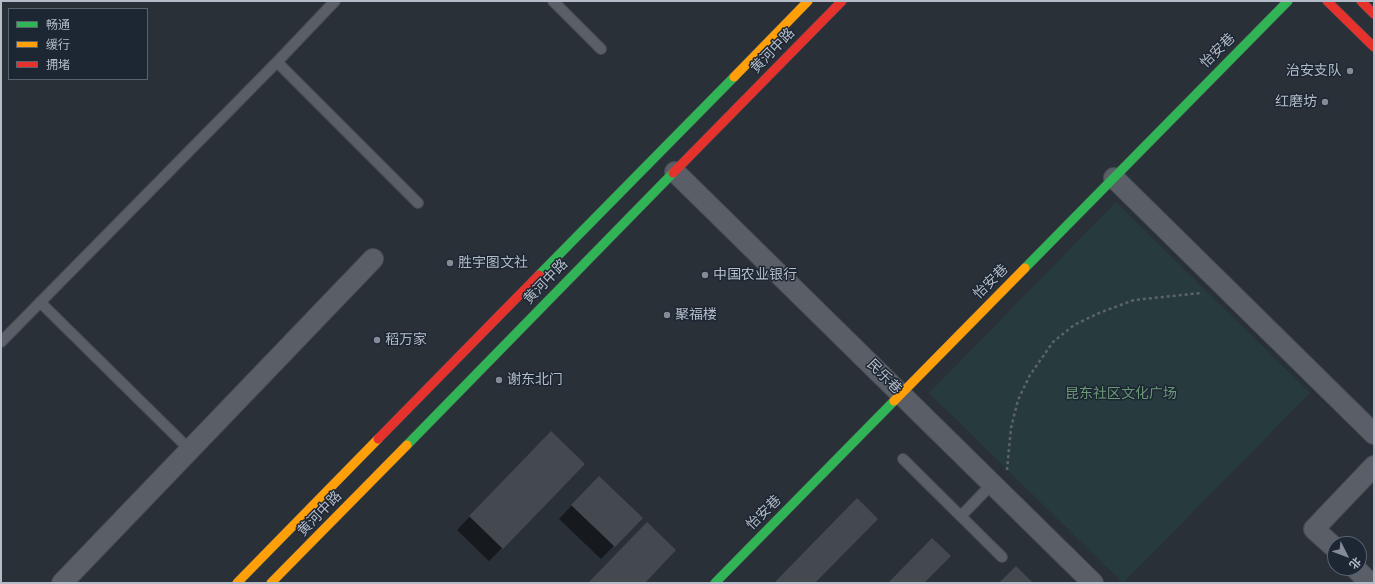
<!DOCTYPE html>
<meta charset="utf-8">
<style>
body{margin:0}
#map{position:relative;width:1375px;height:584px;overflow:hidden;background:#2a3038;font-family:"Space Grotesk","Noto Sans SC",sans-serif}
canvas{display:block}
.frame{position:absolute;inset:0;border:2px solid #b4bcc9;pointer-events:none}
.legend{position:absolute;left:8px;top:8px;width:140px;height:72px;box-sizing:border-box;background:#1d2633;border:1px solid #59626f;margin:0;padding:5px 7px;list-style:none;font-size:12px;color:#b4bcc9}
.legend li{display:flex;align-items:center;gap:8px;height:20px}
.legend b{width:20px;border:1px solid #59626f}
.north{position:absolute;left:1327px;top:536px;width:40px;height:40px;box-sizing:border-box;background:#1d2633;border:1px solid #59626f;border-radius:50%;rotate:132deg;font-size:11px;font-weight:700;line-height:16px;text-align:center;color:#b4bcc9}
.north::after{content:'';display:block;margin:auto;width:14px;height:18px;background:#848b96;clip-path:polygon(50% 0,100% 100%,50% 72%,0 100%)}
</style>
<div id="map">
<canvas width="1375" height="584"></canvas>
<div class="frame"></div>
<ul class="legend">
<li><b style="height:5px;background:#30b455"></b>畅通</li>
<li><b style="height:5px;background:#ff9f0a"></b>缓行</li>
<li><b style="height:5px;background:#e5322d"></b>拥堵</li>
</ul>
<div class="north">北</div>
</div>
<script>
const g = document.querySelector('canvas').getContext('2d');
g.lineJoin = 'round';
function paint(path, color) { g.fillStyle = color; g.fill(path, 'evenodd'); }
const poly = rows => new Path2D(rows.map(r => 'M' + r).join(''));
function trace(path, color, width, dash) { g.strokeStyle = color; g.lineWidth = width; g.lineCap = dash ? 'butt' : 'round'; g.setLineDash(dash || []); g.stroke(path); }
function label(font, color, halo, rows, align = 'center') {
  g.font = font + ' "Space Grotesk","Noto Sans SC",sans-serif'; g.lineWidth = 3; g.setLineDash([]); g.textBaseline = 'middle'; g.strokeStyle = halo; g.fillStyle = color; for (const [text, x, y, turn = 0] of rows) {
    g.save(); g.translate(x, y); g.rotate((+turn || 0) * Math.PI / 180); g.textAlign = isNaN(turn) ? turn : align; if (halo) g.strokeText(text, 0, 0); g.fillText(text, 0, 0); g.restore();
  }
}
const green = poly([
 [1116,202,1310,393,1123,583,929,393]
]);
const shadow = poly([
 [538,445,502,548,489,561,457,530],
 [586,490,641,518,601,559,559,519]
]);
const building = poly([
 [551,431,585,464,503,549,469,516],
 [599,476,643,518,615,547,571,505],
 [857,498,878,519,815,583,774,583],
 [647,522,676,550,645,583,588,583],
 [932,538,951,556,924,583,888,583],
 [1016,566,1033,583,999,583]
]);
const path = poly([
 [1007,470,1011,428,1018,400,1030,375,1053,342,1074,325,1099,313,1134,300,1201,293]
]);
const lane = poly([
 [553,1,601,49],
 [277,62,418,203],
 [40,302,190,450],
 [1,342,277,62,335,1],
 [903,459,1002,557],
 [961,516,992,484]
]);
const street = poly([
 [675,172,1093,583],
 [1114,178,1374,434],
 [1335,548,1314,529,1374,466],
 [1355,568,1370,583],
 [62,583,373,259]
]);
const fast = poly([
 [1025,268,1288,1],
 [539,275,734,77],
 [407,445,673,173],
 [715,583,894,401]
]);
const slow = poly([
 [734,77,808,1],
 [894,401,1025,268],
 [237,583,378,439],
 [271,583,407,445]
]);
const jam = poly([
 [1327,1,1374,47],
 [1361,1,1374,14],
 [673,173,842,1],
 [378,439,539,275]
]);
const markers = [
 [1350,71,4,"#848b96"],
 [1325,102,4,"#848b96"],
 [450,263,4,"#848b96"],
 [705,275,4,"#848b96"],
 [667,315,4,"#848b96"],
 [377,340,4,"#848b96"],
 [499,380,4,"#848b96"]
];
const streetNames = [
 ["黄河中路",773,51,-46],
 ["怡安巷",1218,51,-45],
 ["黄河中路",546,282,-46],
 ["怡安巷",991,282,-45],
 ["民乐巷",884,377,45],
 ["怡安巷",764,513,-45],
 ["黄河中路",320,514,-46]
];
const poiNames = [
 ["治安支队",1342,71,"right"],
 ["红磨坊",1317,102,"right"],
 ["胜宇图文社",458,263],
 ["中国农业银行",713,275],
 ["聚福楼",675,315],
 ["稻万家",385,340],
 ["谢东北门",507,380]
];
const parkNames = [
 ["昆东社区文化广场",1121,394]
];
paint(green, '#273a3e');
paint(shadow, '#0007');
paint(building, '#444950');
trace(lane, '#484c53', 12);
trace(street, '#484c53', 22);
trace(fast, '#484c53', 10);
trace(slow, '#484c53', 10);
trace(jam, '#484c53', 10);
trace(path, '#5d636a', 2.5, [3, 3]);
trace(lane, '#5a5e66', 10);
trace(street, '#5a5e66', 20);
trace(fast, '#30b455', 9);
trace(slow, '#ff9f0a', 9);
trace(jam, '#e5322d', 9);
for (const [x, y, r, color] of markers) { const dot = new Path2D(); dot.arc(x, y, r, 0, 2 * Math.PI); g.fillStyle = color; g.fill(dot); trace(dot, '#1d2633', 1.5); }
label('14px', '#b4bcc9', '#1d2633', streetNames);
label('14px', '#b4bcc9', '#1d2633', poiNames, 'left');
label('14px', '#6b9a76', '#1d2633', parkNames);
</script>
